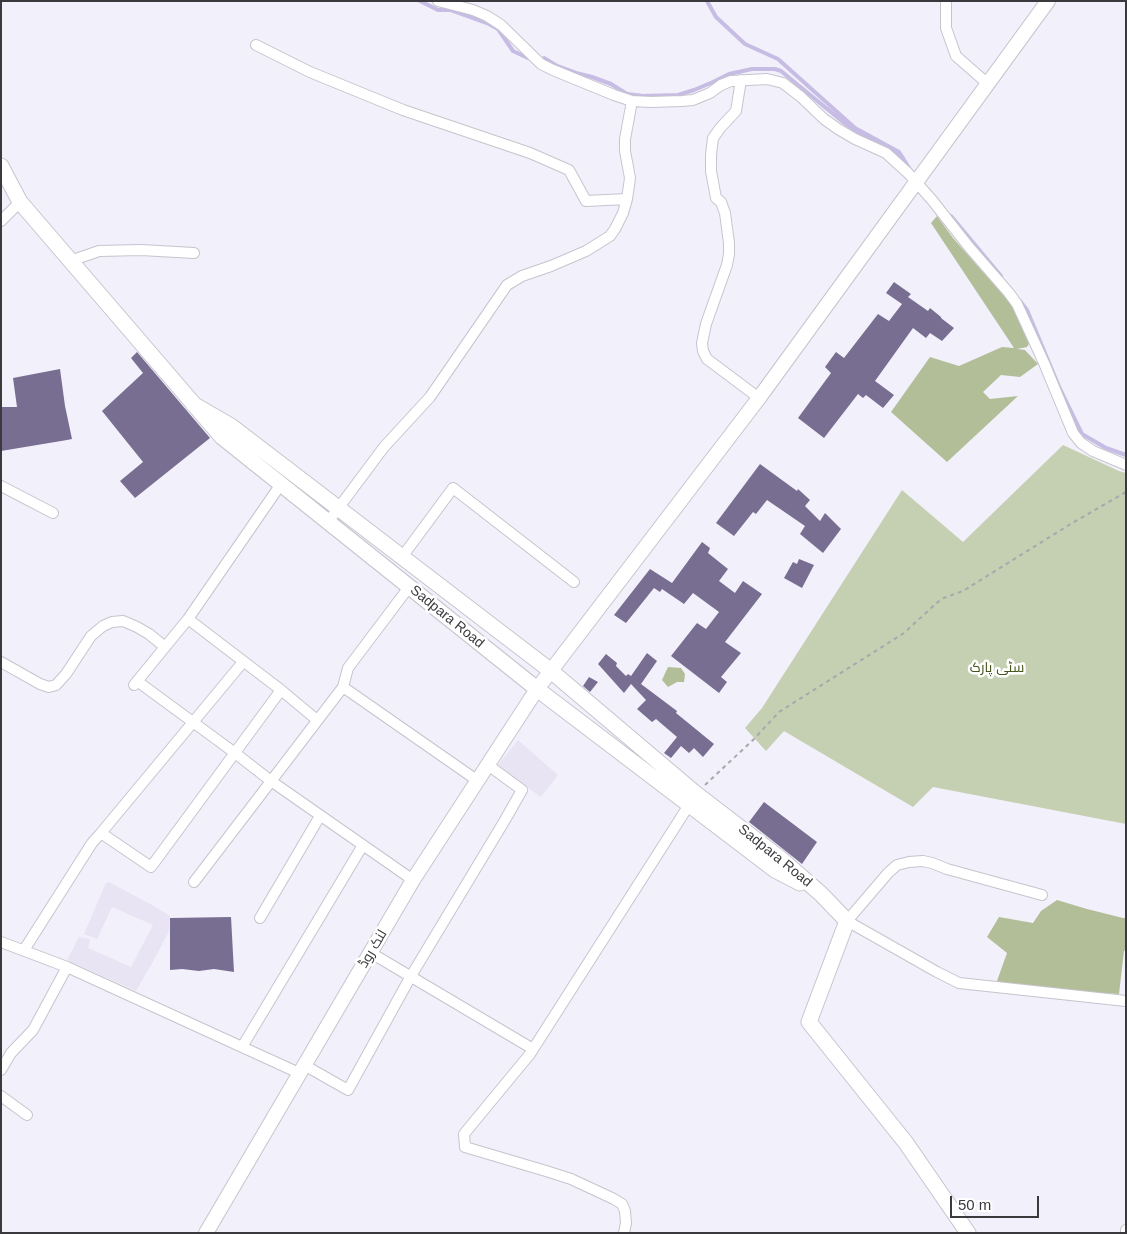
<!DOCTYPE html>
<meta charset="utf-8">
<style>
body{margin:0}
#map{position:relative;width:1127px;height:1234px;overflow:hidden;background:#f2f0fa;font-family:Arial,sans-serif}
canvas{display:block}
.frame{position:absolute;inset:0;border:2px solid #3a393d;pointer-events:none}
.scale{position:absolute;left:950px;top:1196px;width:89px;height:22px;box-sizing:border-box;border:2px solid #3a393d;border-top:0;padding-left:6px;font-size:15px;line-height:18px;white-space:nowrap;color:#3a393d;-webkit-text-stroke:4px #fff;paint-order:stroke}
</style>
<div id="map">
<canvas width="1127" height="1234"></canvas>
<div class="frame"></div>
<div class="scale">50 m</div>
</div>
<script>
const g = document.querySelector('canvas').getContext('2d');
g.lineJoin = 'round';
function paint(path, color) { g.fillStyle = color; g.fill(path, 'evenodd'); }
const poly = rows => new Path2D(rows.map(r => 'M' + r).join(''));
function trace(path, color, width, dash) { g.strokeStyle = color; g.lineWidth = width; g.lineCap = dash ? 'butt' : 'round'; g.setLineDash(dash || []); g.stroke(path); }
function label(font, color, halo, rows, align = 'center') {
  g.font = font + ' Arial,Cairo,sans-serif'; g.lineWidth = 5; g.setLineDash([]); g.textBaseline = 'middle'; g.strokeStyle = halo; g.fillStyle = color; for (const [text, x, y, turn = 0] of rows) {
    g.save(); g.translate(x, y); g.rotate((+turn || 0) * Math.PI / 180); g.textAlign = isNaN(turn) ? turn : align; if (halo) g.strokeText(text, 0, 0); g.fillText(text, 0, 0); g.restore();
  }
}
const built = poly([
 [518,740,558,775,541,797,497,766],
 [109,882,152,905,170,916,169,931,155,958,136,991,67,960,79,937,90,939,88,948,131,967,153,925,112,907,97,939,84,934,106,883]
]);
const green = poly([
 [1063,445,1119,471,1126,473,1126,824,933,787,913,807,784,731,766,751,745,728,762,708,902,490,963,542]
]);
const forest = poly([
 [937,216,953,238,1013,306,1030,342,1027,347,1017,349,1025,350,1038,364,1020,377,1001,375,983,392,990,399,1018,396,947,462,891,412,930,357,959,366,1002,347,1014,348,931,223],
 [668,667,681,668,685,674,684,682,677,682,668,687,662,680],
 [1057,900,1087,909,1123,918,1126,918,1126,950,1124,951,1119,994,1078,992,1055,988,1021,988,997,981,1007,953,987,937,999,917,1033,923,1041,911]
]);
const stream = poly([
 [420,1,438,10,451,10,487,23,498,29,513,51,528,58],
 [707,1,716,17,745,44,778,59,855,128,899,152,911,171],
 [544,58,557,66,576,73,592,77,611,84,627,94,643,96,678,95,694,90,713,82,729,74,752,69,775,69,781,71,843,122,866,138,882,146],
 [888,149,903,158],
 [951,216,1001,276],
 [1020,301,1027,310,1060,389,1082,434,1106,448,1126,455]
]);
const building = poly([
 [894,282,911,294,908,297,928,311,930,308,941,317,941,318,954,328,942,341,930,333,926,338,913,328,875,381,894,395,883,408,866,395,863,398,858,394,824,438,798,418,831,373,825,367,836,352,844,358,878,314,889,321,902,304,886,293],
 [137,352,210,438,135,498,120,481,143,462,102,411,143,373,131,358],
 [60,369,65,406,72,439,67,440,1,451,1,407,17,407,13,378],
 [760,464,797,491,798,489,810,500,805,506,820,521,825,513,841,529,823,553,800,534,805,526,767,500,756,514,753,512,734,536,716,523],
 [702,542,710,548,708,553,728,569,719,581,735,593,743,581,762,594,725,642,741,653,721,677,727,682,719,693,671,656,697,623,706,629,719,612,693,593,684,604,662,589,660,592,654,588,626,623,614,615,650,569,672,583],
 [799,559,814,565,802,588,784,578,793,562,797,564],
 [647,653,657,661,641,684,677,711,676,713,714,744,703,757,694,748,689,753,681,746,671,758,664,753,677,737,656,719,652,722,637,709,646,700,631,684,624,693,598,664,606,654,617,663,616,666,626,676,628,674,631,676],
 [589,677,598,682,590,692,583,686],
 [764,802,817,842,802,864,749,822],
 [231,917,234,972,214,969,199,971,182,969,170,970,170,918]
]);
const path = poly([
 [705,785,754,739,779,712,904,633,941,599,963,591,1069,525,1126,492]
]);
const street = poly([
 [438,1,473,10,487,16,501,25,541,64,553,70,614,95,632,101,651,102,682,101,693,100,710,93,721,85,731,81,767,79,783,83,801,97,824,119,838,129,855,139,886,153,908,173,932,200,969,247,1009,293,1017,304,1044,363,1073,433,1081,443,1093,451,1126,465],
 [946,1,946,28,956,56,988,84],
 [256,45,310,72,403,110,530,153,569,170,586,201,627,199],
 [741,80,736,111,721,127,713,138,711,155,711,171,716,198,721,202,725,213,729,243,729,254,727,265,706,324,702,343,703,351,707,359,759,398],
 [1,221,20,202],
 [70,261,99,251,141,250,194,253],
 [1,486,53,513],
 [328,522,384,447,430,397,507,285,522,276,551,266,586,251,610,236,615,229,623,213,627,199,630,178,625,151,625,139,632,101],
 [402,557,453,488,574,582],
 [188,619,281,690,317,720],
 [1,662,40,684,49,687,56,685,66,674,91,636,103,626,112,622,123,621,137,627,149,634,165,647],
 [243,662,101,833,151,867,281,690],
 [137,681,235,753,271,781,413,880],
 [134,685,188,619,281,484],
 [343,687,348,668,409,587],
 [194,882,343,687,478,781],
 [1042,895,947,869,932,863,923,861,909,862,897,865,888,873,847,921,937,972,959,983,1126,1001],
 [260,918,320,816],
 [1,942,67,967,299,1073],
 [24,950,92,843,101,833],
 [371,953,533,1049],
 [242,1047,363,845],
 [304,1065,348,1090,411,976,505,820,522,790,488,765],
 [1,1070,11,1053,33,1030,67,967],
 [1,1096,27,1115],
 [624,1233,626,1223,625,1211,622,1204,614,1199,571,1179,546,1171,465,1147,464,1134,530,1054,689,805],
 [1126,1233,1126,1230]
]);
const secondary = poly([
 [206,1233,413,880,537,689,759,398,1048,1]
]);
const primary = poly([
 [1,166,20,202,222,437,537,689,775,870,800,883],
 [193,404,231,426,551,671,695,793,781,859,821,894,847,921,809,1022,906,1143,968,1233]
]);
const streetNames = [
 ["Sadpara Road",447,617,39],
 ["Sadpara Road",775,856,39],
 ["لنک روڈ",373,949,-59]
];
const parkNames = [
 ["سٹی پارک",997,668]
];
paint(built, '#e8e4f4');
paint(green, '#c5cfb1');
paint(forest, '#b2be98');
trace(stream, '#c7bce3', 4);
paint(building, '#786e91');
trace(street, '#c6c4cd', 12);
trace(secondary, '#c6c4cd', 16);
trace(primary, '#c6c4cd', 17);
trace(path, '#a8a7ae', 2, [4, 4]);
trace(street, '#fff', 10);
trace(secondary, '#fff', 14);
trace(primary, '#fff', 15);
label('14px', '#3a393d', '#fff', streetNames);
label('14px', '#445319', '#fff', parkNames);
</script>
